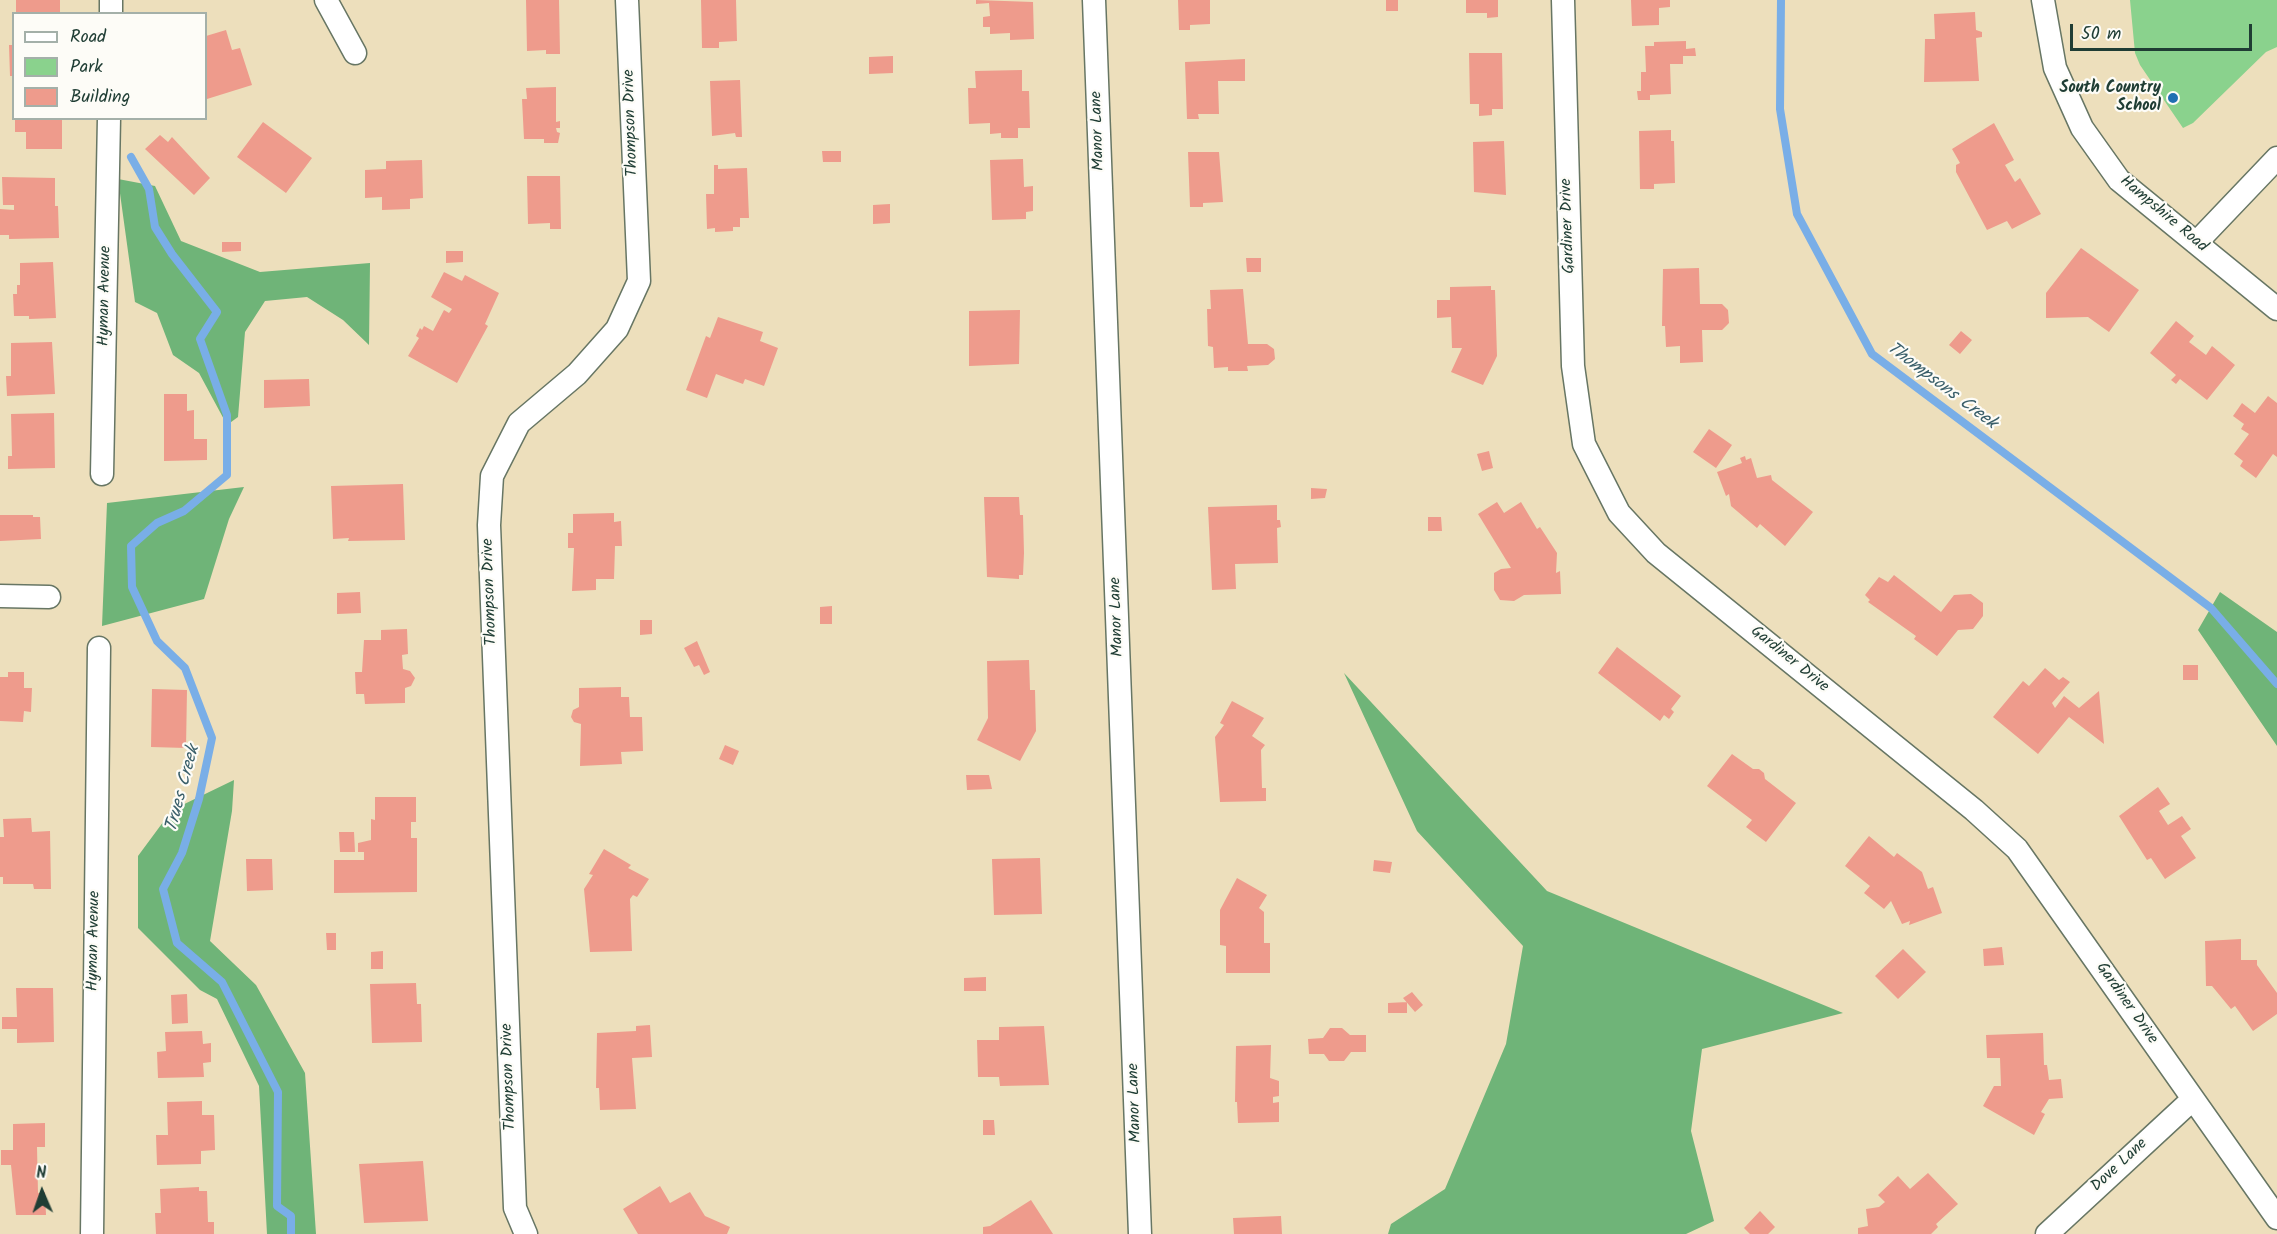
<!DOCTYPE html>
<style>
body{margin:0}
#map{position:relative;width:2277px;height:1234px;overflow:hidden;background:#eddfbc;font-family:Kalam,sans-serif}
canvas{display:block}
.legend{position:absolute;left:12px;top:12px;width:195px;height:108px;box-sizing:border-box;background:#fdfcf7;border:2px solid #a4b0a9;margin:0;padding:8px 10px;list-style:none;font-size:18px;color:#1f3d34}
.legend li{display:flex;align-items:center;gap:12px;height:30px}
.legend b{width:30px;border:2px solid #a4b0a9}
.north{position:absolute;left:12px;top:1162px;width:60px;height:60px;-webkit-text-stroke:4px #fdfcf7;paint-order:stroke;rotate:358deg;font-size:16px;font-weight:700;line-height:24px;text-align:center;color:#1f3d34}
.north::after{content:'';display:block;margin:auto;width:21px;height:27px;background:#1f3d34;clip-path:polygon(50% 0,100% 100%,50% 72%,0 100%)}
.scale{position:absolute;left:2070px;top:24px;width:182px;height:27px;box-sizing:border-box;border:3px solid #1f3d34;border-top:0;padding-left:8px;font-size:18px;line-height:21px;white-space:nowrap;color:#1f3d34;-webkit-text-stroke:4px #fdfcf7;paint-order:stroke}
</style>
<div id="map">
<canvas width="2277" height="1234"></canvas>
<ul class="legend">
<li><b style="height:8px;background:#fff"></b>Road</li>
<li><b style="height:16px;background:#8ad28d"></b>Park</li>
<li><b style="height:16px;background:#ee9b8c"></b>Building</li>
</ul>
<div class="north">N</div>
<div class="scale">50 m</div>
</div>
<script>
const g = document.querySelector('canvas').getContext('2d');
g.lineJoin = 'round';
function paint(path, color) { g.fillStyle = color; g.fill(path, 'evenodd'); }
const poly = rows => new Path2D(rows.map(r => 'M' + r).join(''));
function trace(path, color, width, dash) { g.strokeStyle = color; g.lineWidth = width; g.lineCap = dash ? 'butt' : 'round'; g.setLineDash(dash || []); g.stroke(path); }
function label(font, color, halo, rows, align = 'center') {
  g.font = font + ' Kalam,sans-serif'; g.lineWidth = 4.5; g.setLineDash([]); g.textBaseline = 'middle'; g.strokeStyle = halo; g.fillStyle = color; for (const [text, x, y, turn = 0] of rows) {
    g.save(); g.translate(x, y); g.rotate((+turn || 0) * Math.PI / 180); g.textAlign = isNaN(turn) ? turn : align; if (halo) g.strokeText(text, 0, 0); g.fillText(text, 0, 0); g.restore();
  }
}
const green = poly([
 [2130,0,2277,0,2277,47,2266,52,2193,123,2183,128,2140,65,2135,53]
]);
const forest = poly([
 [118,179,155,186,181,241,260,272,370,263,369,345,343,320,307,297,265,301,245,332,238,417,227,425,199,373,173,355,157,313,135,302],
 [244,487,229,519,204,599,102,626,107,503],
 [2220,592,2277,632,2277,746,2198,630],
 [1344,673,1547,891,1843,1013,1702,1049,1691,1131,1714,1221,1686,1234,1388,1234,1391,1224,1445,1189,1506,1044,1523,946,1417,831],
 [234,780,232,811,210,941,256,985,305,1073,316,1234,267,1234,259,1086,217,999,200,990,138,928,138,856,172,810]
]);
const stream = poly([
 [1781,0,1780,109,1797,214,1872,354,2211,608,2277,684],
 [131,157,149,189,155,227,172,254,217,312,200,339,227,415,227,475,184,511,157,523,131,546,132,587,157,641,185,668,212,738,199,799,182,853,163,889,177,943,222,982,278,1092,277,1206,291,1216,291,1234]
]);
const building = poly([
 [16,0,60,0,60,14,16,14],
 [526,0,559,0,560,54,546,54,546,50,527,51],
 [701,0,736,0,737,41,719,42,719,48,702,48],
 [976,0,1033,2,1034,39,1010,40,1010,33,990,34,990,27,983,27,983,17,990,16,989,3,976,4],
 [1178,0,1210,0,1210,24,1190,25,1190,30,1179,30],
 [1386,0,1398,0,1398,11,1386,11],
 [1466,0,1498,0,1498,17,1487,18,1487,13,1466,13],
 [1631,0,1670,0,1670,7,1659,8,1659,25,1632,26],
 [1975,12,1976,30,1982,32,1982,37,1976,38,1979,81,1924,82,1925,39,1935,39,1934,14],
 [226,30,232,50,240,48,252,85,207,99,206,36],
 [1686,41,1686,49,1695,48,1696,56,1683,56,1683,64,1670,64,1671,94,1650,95,1650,100,1638,100,1637,91,1641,91,1641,72,1646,72,1645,46,1654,46,1654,42],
 [9,45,14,45,14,76,10,76],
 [1469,53,1502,53,1503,109,1492,109,1492,115,1479,116,1479,104,1470,104],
 [893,56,893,73,869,74,869,57],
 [1245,59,1245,81,1218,81,1219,114,1198,114,1199,119,1187,119,1185,62],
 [1022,70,1022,91,1029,91,1030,128,1018,128,1018,138,1001,138,1001,133,990,134,990,123,969,124,968,88,976,88,975,71],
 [740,80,742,137,736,137,735,133,712,136,710,81],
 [556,87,556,122,560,121,560,128,556,128,557,132,560,133,558,143,544,143,544,139,524,139,522,99,527,99,526,88],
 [15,118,62,118,62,149,26,149,26,132,15,132],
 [263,122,312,158,286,193,237,157],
 [1994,123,2014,160,2005,165,2015,182,2020,178,2041,214,2012,229,2007,221,1987,230,1956,172,1956,165,1960,163,1952,149],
 [1671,130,1671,141,1674,141,1675,183,1654,184,1654,189,1640,189,1639,131],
 [160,135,168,142,172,137,210,178,194,195,145,149],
 [1504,141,1506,195,1474,192,1473,142],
 [822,151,841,151,841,162,823,162],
 [1188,152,1219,152,1223,202,1203,203,1203,207,1190,207],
 [1023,159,1024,187,1033,186,1033,211,1026,212,1026,219,992,220,990,160],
 [422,160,423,198,410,199,410,209,382,210,382,197,365,198,365,170,386,169,386,161],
 [714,165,718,165,718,169,747,168,749,218,740,218,740,227,733,227,733,231,715,232,715,228,707,229,706,194,714,194],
 [527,176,560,176,561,229,550,229,550,223,528,224],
 [2,177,55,178,55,206,58,206,59,238,9,239,9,235,0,235,0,209,14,210,14,205,3,205],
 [890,204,890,223,873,224,873,205],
 [222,242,241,242,241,251,222,252],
 [2081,248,2139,290,2109,332,2088,317,2046,318,2046,293],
 [446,251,463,251,463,262,446,263],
 [1246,258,1261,258,1261,272,1247,272],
 [53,262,56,318,29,319,29,316,14,316,13,294,17,294,17,285,20,285,20,263],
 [1699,268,1700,304,1722,304,1728,310,1729,323,1722,330,1702,330,1703,362,1680,363,1680,346,1666,347,1665,326,1662,326,1663,269],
 [444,272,462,281,465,275,499,293,485,324,488,326,457,383,408,356,419,338,416,336,420,328,422,330,424,326,433,331,444,310,449,313,452,309,431,297],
 [1491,286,1491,290,1495,290,1497,356,1483,385,1451,372,1462,348,1452,348,1451,317,1437,318,1437,300,1450,300,1450,287],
 [1243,289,1248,344,1267,344,1274,349,1275,359,1268,365,1247,366,1248,371,1228,371,1228,367,1214,368,1213,347,1208,346,1207,309,1211,309,1210,290],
 [1020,310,1019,364,969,366,969,311],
 [718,317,763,332,760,341,778,348,764,386,745,379,743,384,716,374,707,398,686,390,706,336,710,338],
 [2176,321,2194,336,2189,342,2206,355,2212,346,2235,365,2207,400,2180,379,2176,384,2171,380,2176,375,2150,353],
 [1961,331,1972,340,1960,354,1949,345],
 [52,342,55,394,7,396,6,376,11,376,11,343],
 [309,379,310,406,264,408,264,380],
 [164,394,187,394,187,411,194,410,194,439,207,439,207,460,164,461],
 [2268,396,2277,403,2277,457,2273,454,2256,478,2240,466,2243,461,2234,454,2249,434,2241,429,2244,424,2233,416,2242,403,2255,413],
 [54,413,55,468,8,469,8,456,12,456,11,414],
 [1709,429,1732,445,1716,468,1693,452],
 [1489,451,1493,468,1482,471,1477,454],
 [1745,456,1746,460,1751,458,1757,478,1771,475,1772,480,1813,512,1785,546,1760,524,1757,528,1731,506,1729,494,1726,496,1717,472,1742,463,1740,458],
 [403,484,405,540,348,541,349,538,333,539,331,486],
 [1311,488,1327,489,1325,498,1311,499],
 [984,497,1019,497,1020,515,1023,515,1024,553,1023,575,1019,575,1019,579,987,577],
 [1497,502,1504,513,1521,502,1537,529,1540,527,1557,553,1556,573,1560,571,1561,594,1524,595,1514,601,1500,600,1494,590,1494,573,1501,569,1511,568,1478,514],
 [1277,505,1277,520,1280,520,1281,527,1277,528,1278,563,1235,564,1236,589,1212,590,1208,507],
 [614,513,614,522,621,521,622,546,615,546,614,579,596,579,596,590,572,591,574,548,568,548,568,533,573,533,573,514],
 [0,515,33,515,33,517,40,517,41,539,0,541],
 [1428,517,1441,517,1442,531,1428,531],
 [1894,575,1941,612,1954,595,1971,594,1983,603,1983,616,1973,629,1958,630,1937,656,1914,639,1916,636,1868,602,1870,600,1865,595,1879,577,1888,582],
 [360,592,361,613,337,614,337,593],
 [832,606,832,624,820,624,820,607],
 [640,620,652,620,652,634,640,635],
 [407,629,408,654,402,655,403,669,410,671,415,678,411,686,405,688,405,703,365,704,364,694,356,694,355,672,362,672,364,640,381,640,381,630],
 [697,641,710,672,704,675,699,665,694,667,684,648],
 [1617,647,1681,696,1671,709,1674,712,1669,719,1664,715,1660,721,1598,673],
 [1029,660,1030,690,1035,690,1036,731,1020,761,977,740,988,718,987,661],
 [2183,665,2198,665,2198,680,2183,680],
 [2045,668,2059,680,2063,677,2070,682,2052,703,2055,708,2064,696,2079,708,2099,691,2104,744,2069,717,2038,754,1993,717,2023,681,2029,686],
 [8,672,24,672,24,688,32,688,31,712,24,711,23,722,0,721,0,677,8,677],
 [621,687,621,697,629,697,630,717,642,717,643,751,621,752,622,764,580,766,581,724,574,722,571,717,573,710,579,707,579,688],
 [152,689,187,690,186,748,151,747],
 [1232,701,1264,718,1252,736,1265,745,1261,750,1262,788,1266,788,1266,801,1220,802,1215,737,1224,725,1220,723],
 [725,745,739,751,733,765,719,759],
 [1732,754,1753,769,1759,769,1764,773,1765,779,1796,803,1766,842,1746,827,1752,820,1707,786],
 [966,775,989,775,992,789,967,790],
 [2158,787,2170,804,2159,811,2168,825,2182,816,2191,829,2181,836,2196,858,2165,879,2151,858,2147,860,2119,816],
 [375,797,416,797,416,822,411,822,411,838,417,838,417,892,334,893,334,860,364,860,364,852,358,852,358,843,371,840,371,819,375,820],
 [31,818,32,832,50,831,51,889,34,889,33,884,3,884,3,877,0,877,0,837,4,837,3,819],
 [339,832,354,832,355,852,340,852],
 [1869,836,1894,857,1897,853,1922,872,1928,889,1933,887,1942,913,1909,925,1910,921,1902,924,1891,901,1884,909,1864,893,1870,886,1845,866],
 [604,849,631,865,628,868,649,879,637,897,633,895,630,899,632,951,590,952,584,889,593,875,589,874],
 [1040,858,1042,914,994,915,992,859],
 [246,859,272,859,273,890,247,891],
 [1374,860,1392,862,1390,873,1373,871],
 [1237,878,1267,895,1259,908,1264,912,1264,943,1270,943,1270,973,1226,973,1226,946,1220,945,1220,910],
 [326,933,336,933,336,950,327,950],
 [2241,939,2241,960,2257,960,2257,965,2277,993,2277,1014,2253,1031,2235,1006,2231,1009,2212,986,2206,986,2205,941],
 [2002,947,2004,965,1984,966,1983,949],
 [1903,949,1926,972,1898,999,1875,976],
 [383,951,383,969,371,969,371,952],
 [986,977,986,991,964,991,964,978],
 [416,983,417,1004,421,1004,422,1042,372,1043,370,984],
 [16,988,53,988,54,1042,17,1043,17,1029,2,1029,2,1017,17,1017],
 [1412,992,1423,1005,1415,1012,1403,998],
 [187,994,188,1023,172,1024,171,995],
 [1407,1002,1407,1013,1388,1013,1388,1003],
 [650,1025,652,1057,632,1058,636,1109,600,1110,599,1088,596,1088,597,1033,636,1031,636,1026],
 [1044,1026,1049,1085,1000,1086,999,1077,978,1077,977,1040,999,1040,999,1027],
 [1330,1028,1342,1028,1350,1035,1366,1035,1366,1052,1351,1052,1344,1061,1329,1061,1324,1054,1309,1054,1308,1039,1323,1038],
 [202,1031,203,1044,211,1043,211,1062,203,1063,204,1077,158,1078,157,1052,166,1051,165,1032],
 [2043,1033,2044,1065,2047,1065,2049,1080,2061,1079,2063,1098,2049,1099,2041,1112,2045,1114,2034,1135,1983,1106,1994,1086,2001,1086,2000,1058,1987,1058,1986,1035],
 [1271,1045,1270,1078,1279,1081,1279,1096,1273,1097,1273,1103,1279,1102,1279,1122,1238,1123,1237,1102,1235,1102,1236,1046],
 [202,1101,202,1115,214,1115,215,1150,201,1151,201,1164,157,1165,156,1135,168,1135,167,1102],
 [983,1120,994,1120,995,1135,983,1135],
 [45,1123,45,1147,37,1147,38,1193,45,1192,46,1215,16,1215,11,1165,1,1165,1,1150,13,1150,13,1124],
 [423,1161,428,1221,364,1223,359,1164],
 [1928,1173,1958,1204,1936,1224,1938,1227,1931,1234,1858,1234,1858,1228,1868,1226,1866,1209,1879,1207,1885,1202,1878,1195,1898,1176,1910,1189],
 [660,1186,670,1203,690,1192,705,1216,730,1227,727,1234,638,1234,623,1209],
 [199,1187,199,1191,207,1191,208,1222,214,1222,214,1234,156,1234,155,1213,161,1213,160,1189],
 [1031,1200,1053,1234,983,1234,983,1227,990,1226],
 [1760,1211,1775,1227,1768,1234,1750,1234,1744,1228],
 [1281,1216,1282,1234,1234,1234,1233,1218]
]);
const minor = poly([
 [326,0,355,53],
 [1094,0,1140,1234],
 [1563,0,1573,366,1584,444,1619,513,1656,553,1974,810,2017,849,2277,1218],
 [2043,0,2055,68,2082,128,2119,180,2277,309],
 [111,14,111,0],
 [2196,243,2277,158],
 [102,474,109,118],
 [0,596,49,597],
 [92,1234,99,648],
 [526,1234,515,1208,489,525,492,476,519,423,577,374,617,329,639,281,627,0],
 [2047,1234,2193,1099]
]);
const markers = [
 [2173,98,6,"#1f6fb2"]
];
const poiNames = [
 ["South Country",2161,89],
 ["School",2161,107]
];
const streetNames = [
 ["Thompson Drive",632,123,-92],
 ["Manor Lane",1099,131,-92],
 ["Hampshire Road",2163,215,40],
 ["Gardiner Drive",1569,226,-92],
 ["Hyman Avenue",106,296,-89],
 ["Thompson Drive",491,592,-92],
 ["Manor Lane",1118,617,-92],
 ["Gardiner Drive",1789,660,39],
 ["Hyman Avenue",95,941,-89],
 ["Gardiner Drive",2126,1004,55],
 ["Thompson Drive",510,1077,-92],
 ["Manor Lane",1136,1103,-92],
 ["Dove Lane",2120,1166,-43]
];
const waterNames = [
 ["Thompsons Creek",1941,387,37],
 ["Trues Creek",184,789,-75]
];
paint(green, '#8ad28d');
paint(forest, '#6fb478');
trace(stream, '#79aee7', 8);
paint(building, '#ee9b8c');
trace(minor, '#677664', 25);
trace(minor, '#fff', 22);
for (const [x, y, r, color] of markers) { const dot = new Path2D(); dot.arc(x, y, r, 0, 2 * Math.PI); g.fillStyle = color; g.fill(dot); trace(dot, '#fdfcf7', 2); }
label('bold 16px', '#1f3d34', '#fdfcf7', poiNames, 'right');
label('16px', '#1f3d34', '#fdfcf7', streetNames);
label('italic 18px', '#3a5f6a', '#fdfcf7', waterNames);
</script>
